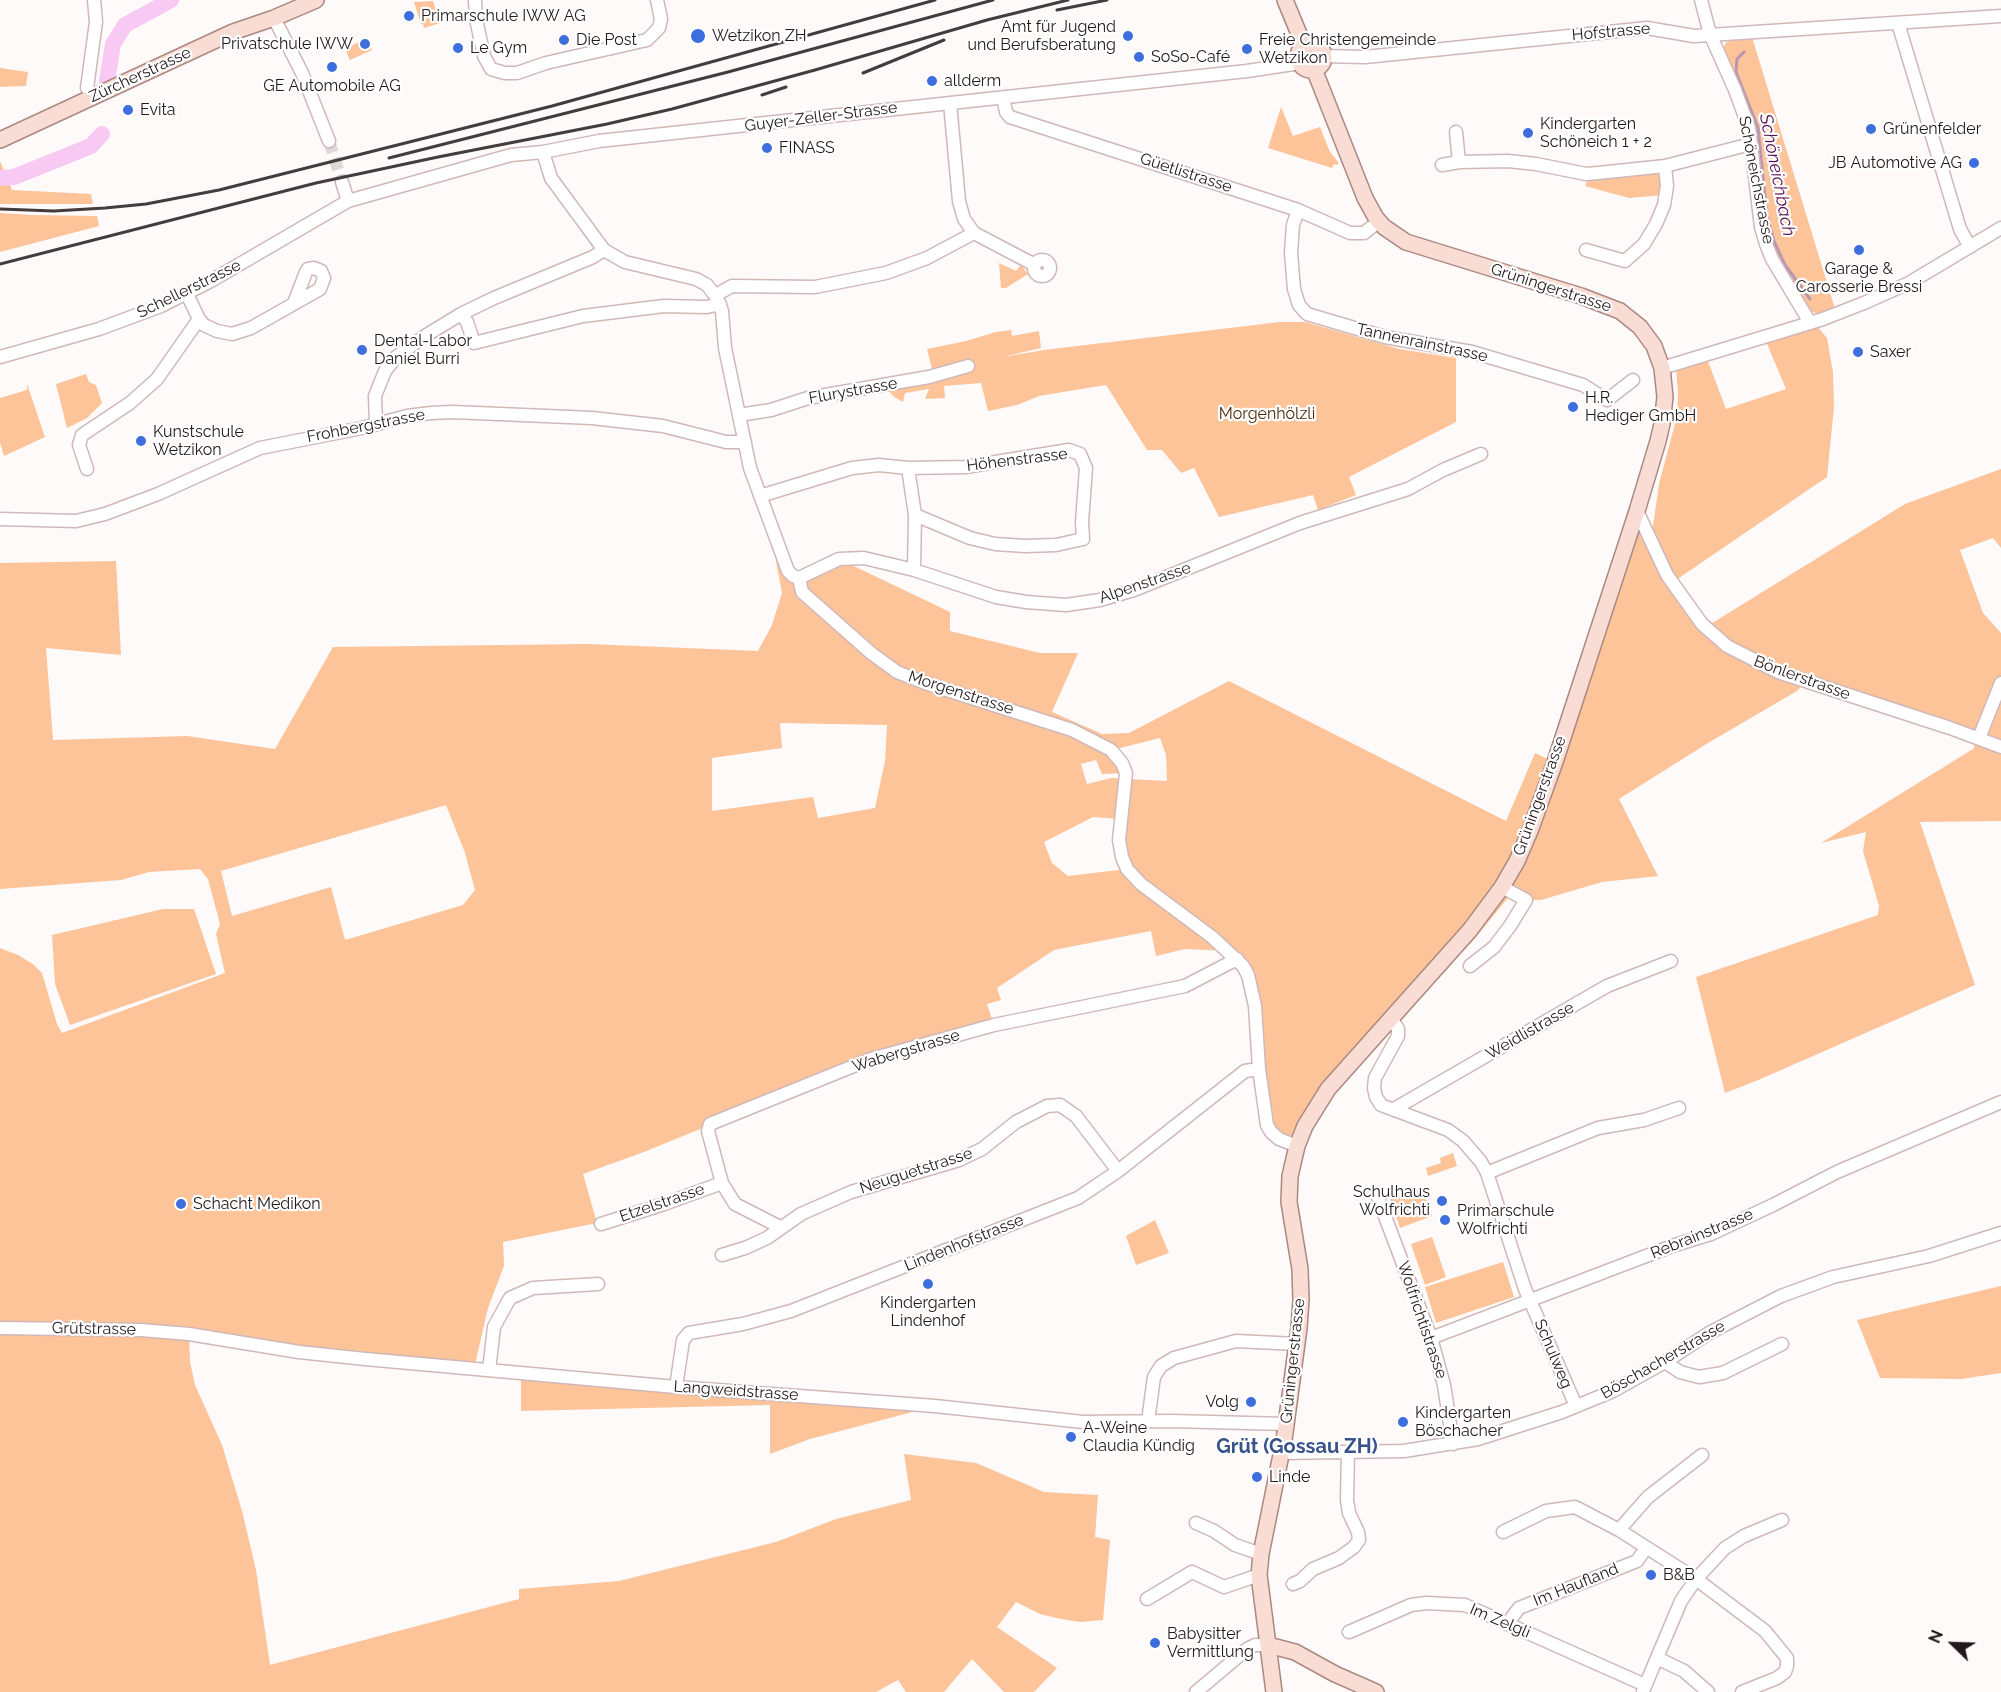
<!DOCTYPE html>
<meta charset="utf-8">
<style>
body{margin:0}
#map{position:relative;width:2001px;height:1692px;overflow:hidden;background:#fffafa;font-family:Raleway,sans-serif}
canvas{display:block}
.north{position:absolute;left:1923px;top:1614px;width:60px;height:60px;-webkit-text-stroke:4px #fff;paint-order:stroke;rotate:293deg;font-size:16px;font-weight:700;line-height:24px;text-align:center;color:#211819}
.north::after{content:'';display:block;margin:auto;width:21px;height:27px;background:#211819;clip-path:polygon(50% 0,100% 100%,50% 72%,0 100%)}
</style>
<div id="map">
<canvas width="2001" height="1692"></canvas>
<div class="north">N</div>
</div>
<script>
const g = document.querySelector('canvas').getContext('2d');
g.lineJoin = 'round';
function paint(path, color) { g.fillStyle = color; g.fill(path, 'evenodd'); }
const poly = rows => new Path2D(rows.map(r => 'M' + r).join(''));
function trace(path, color, width, dash) { g.strokeStyle = color; g.lineWidth = width; g.lineCap = dash ? 'butt' : 'round'; g.setLineDash(dash || []); g.stroke(path); }
function label(font, color, halo, rows, align = 'center') {
  g.font = font + ' Raleway,sans-serif'; g.lineWidth = 4.5; g.setLineDash([]); g.textBaseline = 'middle'; g.strokeStyle = halo; g.fillStyle = color; for (const [text, x, y, turn = 0] of rows) {
    g.save(); g.translate(x, y); g.rotate((+turn || 0) * Math.PI / 180); g.textAlign = isNaN(turn) ? turn : align; if (halo) g.strokeText(text, 0, 0); g.fillText(text, 0, 0); g.restore();
  }
}
const green = poly([
 [433,1,440,23,424,28,423,24,421,24,414,2],
 [1752,37,1835,309,1819,314,1807,310,1767,237,1754,136,1723,51,1725,44,1731,39],
 [367,38,372,50,350,60,345,49],
 [0,68,28,72,26,86,0,87],
 [1281,107,1293,136,1320,127,1329,150,1338,162,1338,165,1334,164,1332,168,1268,148],
 [0,161,12,190,91,194,93,204,0,204],
 [1651,171,1657,174,1662,180,1663,195,1629,198,1585,186,1588,178],
 [0,213,33,215,97,216,99,226,0,252],
 [999,263,1016,271,1021,265,1028,274,1006,288,1001,288],
 [1280,322,1305,322,1399,349,1456,358,1456,422,1349,477,1356,495,1318,510,1313,495,1219,517,1194,468,1181,473,1162,450,1147,450,1106,385,1039,396,1017,405,988,411,981,383,944,386,945,398,925,399,929,389,905,393,903,402,894,397,884,385,987,361,933,373,927,349,966,341,996,332,1011,330,1012,336,1039,331,1041,348,1002,357,1044,350],
 [1817,326,1827,338,1833,372,1834,407,1827,477,1676,580,1652,533,1659,484,1677,416,1678,392,1676,369,1706,356,1726,409,1786,389,1765,339],
 [86,374,89,382,96,385,102,403,87,418,67,428,56,384],
 [27,384,45,437,4,456,0,443,0,398,27,390],
 [2001,469,2001,548,1993,538,1960,550,1983,613,2001,633,2001,821,1920,822,1975,985,1756,1081,1725,1093,1696,977,1878,915,1879,906,1863,851,1866,832,1821,843,1973,749,1978,738,1805,682,1797,691,1708,743,1619,799,1658,876,1602,882,1541,900,1526,900,1511,894,1476,937,1396,1026,1391,1018,1328,1089,1297,1146,1271,1132,1248,974,1228,951,1185,949,1156,956,1151,931,1054,950,997,988,1001,1000,987,1004,994,1025,871,1059,644,1152,583,1174,597,1223,503,1242,504,1266,488,1308,474,1369,189,1335,190,1362,195,1385,222,1445,242,1511,256,1570,270,1665,519,1599,519,1589,619,1581,776,1542,836,1519,911,1500,904,1454,976,1463,1044,1492,1098,1495,1095,1537,1110,1540,1103,1620,1081,1622,1061,1619,1040,1614,1016,1602,997,1627,1057,1668,1034,1692,1004,1692,972,1659,944,1692,906,1692,898,1680,876,1692,0,1692,0,948,18,955,33,964,42,973,57,1024,62,1033,225,973,216,934,220,924,208,879,200,869,149,872,121,880,0,889,0,563,116,561,121,655,46,648,53,740,187,736,275,749,333,647,589,644,758,651,772,625,782,593,776,561,784,561,793,576,839,559,950,612,950,631,1040,653,1078,653,1052,712,1102,734,1129,733,1229,681,1506,821,1535,753,1554,762,1637,511,1657,556,1709,625,1905,504],
 [780,723,887,725,885,761,875,808,818,818,813,797,712,811,712,758,782,748],
 [1160,738,1166,755,1167,781,1111,778,1087,784,1081,764,1096,760,1102,774,1126,773,1112,750],
 [446,805,465,853,475,890,463,905,345,940,331,887,232,916,221,871],
 [1093,817,1121,819,1127,869,1068,876,1052,863,1044,842],
 [163,909,194,909,216,974,70,1025,55,984,52,935],
 [1453,1153,1457,1166,1428,1176,1426,1168,1441,1163,1440,1158],
 [1422,1187,1432,1216,1400,1228,1390,1198],
 [1155,1220,1169,1253,1136,1265,1126,1236],
 [1432,1237,1446,1277,1425,1285,1411,1244],
 [1503,1262,1514,1297,1436,1323,1425,1287],
 [2001,1286,2001,1373,1961,1379,1880,1378,1857,1320],
 [521,1373,935,1406,810,1439,770,1454,770,1405,521,1411]
]);
const stream = poly([
 [1744,52,1737,59,1736,72,1758,128,1767,217,1774,241,1785,265,1810,299]
]);
const river = poly([
 [107,81,113,44,125,25,171,0],
 [0,178,14,177,91,146,102,134]
]);
const minorTunnel = poly([
 [329,141,342,182]
]);
const minor = poly([
 [475,0,476,19,484,56,491,69,505,73,517,73,546,63,647,40,659,28,661,19,657,0],
 [1701,0,1710,34,1735,90,1749,128,1761,227,1766,244,1772,259,1809,321],
 [274,18,302,73,329,141],
 [1898,23,1960,229,1970,247],
 [1323,56,1365,57,1647,28,1694,36,2001,16],
 [87,88,96,22,94,0],
 [1003,97,1006,112,1010,117,1298,210,1350,233,1364,233,1378,222],
 [950,103,959,201,964,219,974,233,1035,265],
 [1456,132,1459,162],
 [543,152,551,178,604,250,625,262,696,279,707,285,717,298,722,311,725,348,750,468,788,571,793,576,799,578],
 [1442,165,1459,162,1508,161,1536,164,1586,174,1598,173,1665,166,1751,144],
 [342,182,348,201],
 [1298,210,1293,225,1291,253,1294,289,1299,305,1307,314,1385,337,1472,352,1583,385,1607,400,1633,380],
 [1586,250,1625,261,1644,244,1656,224,1664,205,1667,186,1665,166],
 '1034 268a8 8 0 1 1 16 0a8 8 0 1 1-16 0Z',
 [187,294,199,319,204,325,217,331,232,334,251,328,320,289,324,278,321,271,314,268,308,269,306,272,294,303],
 [716,295,732,286,815,287,886,273,927,258,974,233],
 [461,314,467,322,474,343,583,316,664,306,707,307,720,304],
 [0,357,99,329,161,306,209,282,348,201,511,155,543,152,599,141,1247,71,1300,63],
 [1662,368,1823,319,1864,303,1909,283,2001,228],
 [739,415,771,410,808,398,929,377,968,366],
 [376,423,375,396,385,371,396,357,425,336,461,314,494,298,593,257,604,250],
 [908,468,915,515,914,570],
 [87,469,79,445,82,435,130,403,157,379,199,319],
 [760,496,852,468,879,465,908,468,965,467,1069,450,1080,454,1086,468,1082,522,1083,539,1056,545,1025,546,995,544,970,538,915,515],
 [1637,511,1667,575,1702,624,1727,646,1778,672,1950,728,2001,747],
 [0,519,76,521,105,514,158,494,260,448,362,428,407,416,431,413,453,412,592,418,663,426,726,442,745,442],
 [799,578,802,592,871,653,897,672,925,683,1072,730,1111,750,1122,763,1126,773,1119,840,1122,857,1127,869,1141,884,1212,937,1243,966,1248,975,1255,1006,1259,1069,1267,1125,1271,1132,1279,1139,1297,1146],
 [799,578,839,559,864,558,914,570,996,597,1026,602,1066,605,1100,600,1134,590,1300,523,1408,489,1443,470,1481,454],
 [1979,738,2001,683],
 [1470,966,1494,947,1510,926,1526,900,1502,887],
 [1391,1018,1398,1029,1398,1036,1375,1078,1374,1088,1376,1097,1381,1105,1448,1130,1463,1141,1481,1162,1487,1173,1525,1289,1576,1406],
 [1394,1109,1607,986,1671,961],
 [1487,1173,1598,1128,1644,1120,1679,1108],
 [1378,1198,1431,1338,1444,1385,1453,1444],
 [601,1224,664,1204,722,1183],
 [780,1227,735,1204,722,1183,708,1131,710,1124,871,1059,994,1025,1185,986,1237,959],
 [722,1255,745,1248,767,1238,801,1214,851,1192,959,1160,982,1149,1016,1122,1047,1106,1060,1105,1076,1116,1118,1171],
 [0,1328,141,1330,189,1334,299,1352,365,1359,676,1387,935,1406,1083,1422,1172,1421,1286,1424],
 [1431,1338,1675,1245,1711,1234,1773,1205,1837,1172,2001,1102],
 [1665,1362,1680,1372,1699,1377,1723,1373,1782,1344],
 [489,1370,494,1327,510,1298,533,1288,598,1284],
 [676,1387,683,1340,689,1333,743,1324,791,1311,1078,1198,1118,1171,1245,1071,1259,1069],
 [1148,1421,1154,1377,1161,1366,1174,1358,1236,1341,1297,1344],
 [1281,1453,1404,1451,1478,1439,1562,1412,1613,1391,1665,1362,1709,1333,1781,1296,1833,1277,1929,1256,2001,1233],
 [1196,1523,1214,1531,1235,1545,1261,1554],
 [1619,1530,1648,1497,1702,1455],
 [1503,1532,1546,1511,1575,1507,1619,1530,1696,1579,1765,1631,1787,1658,1787,1666,1785,1672,1777,1678,1742,1692],
 [1293,1584,1300,1581,1313,1569,1339,1558,1354,1547,1359,1540,1358,1532,1349,1513,1347,1500,1348,1452],
 [1147,1599,1192,1572,1224,1587,1259,1575],
 [1507,1624,1519,1608,1637,1561,1646,1548],
 [1349,1632,1411,1605,1426,1603,1465,1605,1645,1685],
 [1657,1658,1684,1671,1708,1692],
 [1643,1691,1681,1601,1696,1579,1725,1548,1744,1536,1782,1520],
 [1196,1692,1247,1649,1255,1645,1268,1645]
]);
const major = poly([
 [1285,0,1304,46],
 '1298 57a13 13 0 1 1 26 0a13 13 0 1 1-26 0Z',
 [0,140,233,32,274,18,316,0],
 [1268,1645,1295,1652,1335,1674,1376,1692],
 [1274,1692,1259,1575,1261,1554,1284,1440,1299,1328,1301,1300,1300,1269,1289,1202,1290,1176,1297,1146,1305,1126,1328,1089,1470,930,1502,887,1517,861,1530,831,1555,762,1637,511,1658,441,1662,424,1665,397,1662,368,1654,346,1640,327,1620,311,1581,296,1406,242,1384,227,1376,218,1365,198,1314,69]
]);
const rail = poly([
 [1057,10,1107,0],
 [863,73,944,40],
 [762,95,786,87],
 [389,158,728,72,993,0],
 [0,209,54,211,105,208,146,204,219,190,552,106,935,0],
 [0,264,316,183,438,157,607,124,672,109,815,70,987,20,1068,0]
]);
const markers = [
 [409,16,6,"#3e6dde"],
 [698,36,8,"#3e6dde"],
 [1128,36,6,"#3e6dde"],
 [564,40,6,"#3e6dde"],
 [365,44,6,"#3e6dde"],
 [458,48,6,"#3e6dde"],
 [1247,49,6,"#3e6dde"],
 [1139,57,6,"#3e6dde"],
 [332,67,6,"#3e6dde"],
 [932,81,6,"#3e6dde"],
 [128,110,6,"#3e6dde"],
 [1871,129,6,"#3e6dde"],
 [1528,133,6,"#3e6dde"],
 [767,148,6,"#3e6dde"],
 [1974,163,6,"#3e6dde"],
 [1859,250,6,"#3e6dde"],
 [362,350,6,"#3e6dde"],
 [1858,352,6,"#3e6dde"],
 [1573,407,6,"#3e6dde"],
 [141,441,6,"#3e6dde"],
 [1442,1201,6,"#3e6dde"],
 [181,1204,6,"#3e6dde"],
 [1445,1220,6,"#3e6dde"],
 [928,1284,6,"#3e6dde"],
 [1251,1402,6,"#3e6dde"],
 [1403,1422,6,"#3e6dde"],
 [1071,1437,6,"#3e6dde"],
 [1257,1477,6,"#3e6dde"],
 [1651,1575,6,"#3e6dde"],
 [1155,1643,6,"#3e6dde"]
];
const poiNames = [
 ["Primarschule IWW AG",421,16],
 ["Amt für Jugend",1116,27,"right"],
 ["und Berufsberatung",1116,45,"right"],
 ["Wetzikon ZH",712,36],
 ["Die Post",576,40],
 ["Freie Christengemeinde",1259,40],
 ["Wetzikon",1259,58],
 ["Privatschule IWW",353,44,"right"],
 ["Le Gym",470,48],
 ["SoSo-Café",1151,57],
 ["allderm",944,81],
 ["GE Automobile AG",332,86,"center"],
 ["Evita",140,110],
 ["Kindergarten",1540,124],
 ["Schöneich 1 + 2",1540,142],
 ["Grünenfelder",1883,129],
 ["FINASS",779,148],
 ["JB Automotive AG",1962,163,"right"],
 ["Garage &",1859,269,"center"],
 ["Carosserie Bressi",1859,287,"center"],
 ["Dental-Labor",374,341],
 ["Daniel Burri",374,359],
 ["Saxer",1870,352],
 ["H.R.",1585,398],
 ["Hediger GmbH",1585,416],
 ["Kunstschule",153,432],
 ["Wetzikon",153,450],
 ["Schulhaus",1430,1192,"right"],
 ["Wolfrichti",1430,1210,"right"],
 ["Schacht Medikon",193,1204],
 ["Primarschule",1457,1211],
 ["Wolfrichti",1457,1229],
 ["Kindergarten",928,1303,"center"],
 ["Lindenhof",928,1321,"center"],
 ["Volg",1239,1402,"right"],
 ["Kindergarten",1415,1413],
 ["Böschacher",1415,1431],
 ["A-Weine",1083,1428],
 ["Claudia Kündig",1083,1446],
 ["Linde",1269,1477],
 ["B&B",1663,1575],
 ["Babysitter",1167,1634],
 ["Vermittlung",1167,1652]
];
const streetNames = [
 ["Hofstrasse",1611,32,-5],
 ["Zürcherstrasse",140,75,-25],
 ["Guyer-Zeller-Strasse",821,117,-7],
 ["Güetlistrasse",1186,173,18],
 ["Schöneichstrasse",1756,180,79],
 ["Grüningerstrasse",1551,288,18],
 ["Schellerstrasse",189,289,-26],
 ["Tannenrainstrasse",1422,343,12],
 ["Flurystrasse",853,391,-10],
 ["Frohbergstrasse",366,426,-11],
 ["Höhenstrasse",1017,460,-7],
 ["Alpenstrasse",1145,583,-19],
 ["Bönlerstrasse",1802,678,20],
 ["Morgenstrasse",961,693,18],
 ["Grüningerstrasse",1540,796,-70],
 ["Weidlistrasse",1530,1031,-30],
 ["Wabergstrasse",906,1051,-17],
 ["Neuguetstrasse",916,1171,-18],
 ["Etzelstrasse",662,1203,-19],
 ["Rebrainstrasse",1702,1234,-22],
 ["Lindenhofstrasse",964,1243,-22],
 ["Wolfrichtistrasse",1422,1320,71],
 ["Grütstrasse",94,1329,1],
 ["Schulweg",1553,1354,67],
 ["Böschacherstrasse",1663,1360,-30],
 ["Grüningerstrasse",1293,1361,-84],
 ["Langweidstrasse",736,1391,4],
 ["Im Haufland",1576,1585,-22],
 ["Im Zelgli",1500,1621,23]
];
const parkNames = [
 ["Morgenhölzli",1267,414]
];
const waterNames = [
 ["Schöneichbach",1777,175,79]
];
const quarterNames = [
 ["Grüt (Gossau ZH)",1297,1447]
];
paint(green, '#fdc399');
trace(stream, '#b895b2', 3);
trace(river, '#f8caf3', 16);
trace(minorTunnel, '#ded8d8', 12, [12, 6]);
trace(minor, '#d0b8b9', 15);
trace(major, '#ab8880', 18);
trace(minor, '#fff', 12);
trace(major, '#f9dcd4', 15);
trace(rail, '#443b3c', 3);
for (const [x, y, r, color] of markers) { const dot = new Path2D(); dot.arc(x, y, r, 0, 2 * Math.PI); g.fillStyle = color; g.fill(dot); trace(dot, '#fff', 2); }
label('16px', '#211819', '#fff', poiNames, 'left');
label('16px', '#211819', '#fff', streetNames);
label('16px', '#4d2c11', '#fff', parkNames);
label('italic 18px', '#541151', '#fff', waterNames);
label('bold 20px', '#38528c', '#fff', quarterNames);
</script>
